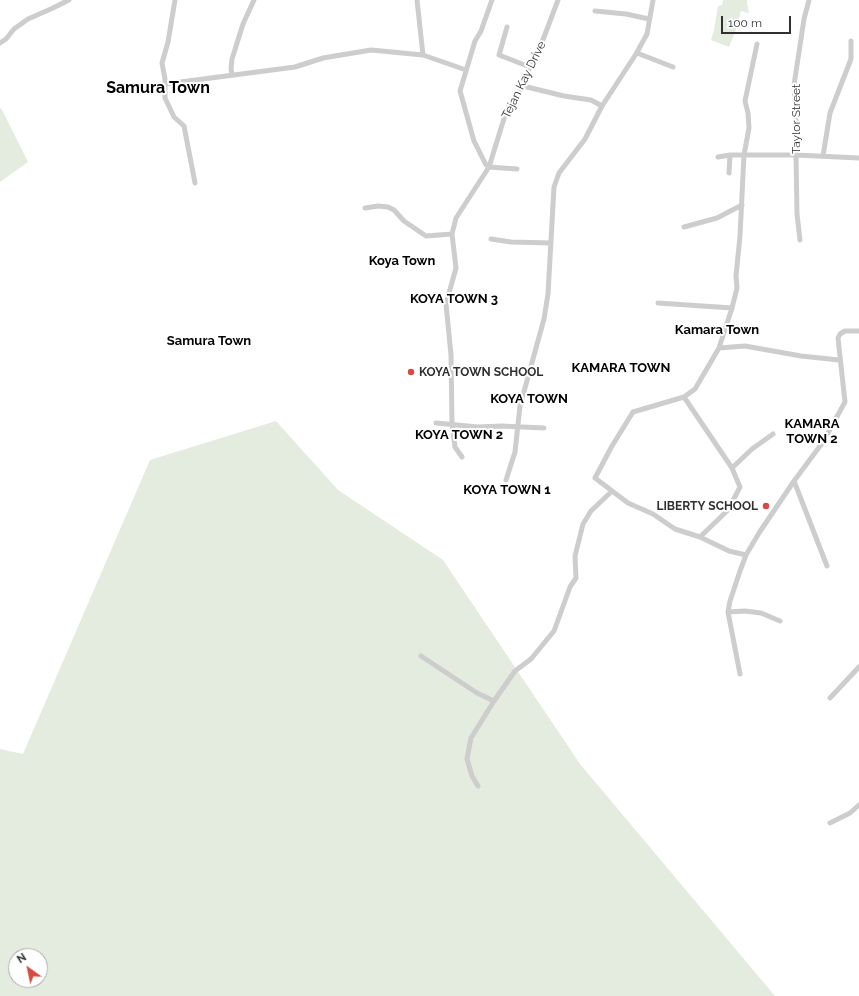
<!DOCTYPE html>
<style>
body{margin:0}
#map{position:relative;width:859px;height:996px;overflow:hidden;background:#fff;font-family:Raleway,sans-serif}
canvas{display:block}
.north{position:absolute;left:8px;top:948px;width:40px;height:40px;box-sizing:border-box;background:#fff;border:1px solid #acacac;border-radius:50%;rotate:327deg;font-size:11px;font-weight:700;line-height:16px;text-align:center;color:#303030}
.north::after{content:'';display:block;margin:auto;width:14px;height:18px;background:#d34c45;clip-path:polygon(50% 0,100% 100%,50% 72%,0 100%)}
.scale{position:absolute;left:721px;top:16px;width:70px;height:18px;box-sizing:border-box;border:2px solid #303030;border-top:0;padding-left:5px;font-size:12px;line-height:14px;white-space:nowrap;color:#303030;-webkit-text-stroke:3px #fff;paint-order:stroke}
</style>
<div id="map">
<canvas width="859" height="996"></canvas>
<div class="north">N</div>
<div class="scale">100 m</div>
</div>
<script>
const g = document.querySelector('canvas').getContext('2d');
g.lineJoin = 'round';
function paint(path, color) { g.fillStyle = color; g.fill(path, 'evenodd'); }
const poly = rows => new Path2D(rows.map(r => 'M' + r).join(''));
function trace(path, color, width, dash) { g.strokeStyle = color; g.lineWidth = width; g.lineCap = dash ? 'butt' : 'round'; g.setLineDash(dash || []); g.stroke(path); }
function label(font, color, halo, rows, align = 'center') {
  g.font = font + ' Raleway,sans-serif'; g.lineWidth = 4; g.setLineDash([]); g.textBaseline = 'middle'; g.strokeStyle = halo; g.fillStyle = color; for (const [text, x, y, turn = 0] of rows) {
    g.save(); g.translate(x, y); g.rotate((+turn || 0) * Math.PI / 180); g.textAlign = isNaN(turn) ? turn : align; if (halo) g.strokeText(text, 0, 0); g.fillText(text, 0, 0); g.restore();
  }
}
const green = poly([
 [723,0,747,0,747,4,749,13,741,11,735,32,729,47,711,40,714,30,718,6,722,5],
 [1,108,28,162,0,182,0,109],
 [276,421,338,490,443,560,580,764,775,996,0,996,0,749,23,754,150,460],
 [16,956,40,956,40,980,16,980]
]);
const minor = poly([
 [175,0,168,42,162,63,165,79,165,98,174,117,184,126,195,183],
 [417,0,423,55],
 [492,0,481,31,475,41,460,91,474,141,486,165,489,167,517,169],
 [595,11,626,14,649,19],
 [507,27,499,55,530,67],
 [0,43,6,39,14,29,28,19,53,8,69,0],
 [637,53,673,67],
 [232,75,231,69,232,59,243,24,254,0],
 [165,84,295,67,323,58,371,50,423,55,466,70],
 [523,86,564,96,591,100,602,106],
 [823,156,830,113,851,59,851,41],
 [718,157,730,155,796,155,859,158],
 [729,173,730,155],
 [365,208,378,206,388,207,394,210,404,221,426,236,452,234],
 [684,227,717,218,742,205],
 [491,239,511,242,551,243],
 [800,240,797,214,796,155,797,137,794,85,804,19,809,0],
 [658,303,732,308],
 [719,348,745,346,801,356,839,360],
 [684,397,732,468,740,487,728,510,700,537],
 [436,423,478,427,502,426,544,428],
 [462,457,455,447,452,424,451,355,446,304,456,268,452,234,456,218,489,167,507,109,523,86,530,67,541,45,558,0],
 [732,468,752,449,773,434],
 [506,480,515,452,520,406,544,319,548,294,554,187,559,173,585,139,602,106,636,54,647,34,653,0],
 [794,481,827,566],
 [746,555,729,551,700,537,675,529,653,514,628,503,595,478,612,446,633,412,684,397,695,389,719,348,732,308,737,288,736,276,740,236,744,155,749,128,748,113,745,101,757,44],
 [728,612,745,611,761,613,780,621],
 [421,656,477,693,494,701],
 [740,674,728,612,730,601,740,571,746,555,759,533,794,481,823,442,845,402,838,338,840,334,845,331,859,331],
 [830,698,859,667],
 [478,786,472,776,467,759,471,738,494,701,515,671,531,659,554,631,570,587,576,578,575,556,583,524,591,511,612,491],
 [830,823,850,813,859,805]
]);
const markers = [
 [411,372,4,"#d34c45"],
 [766,506,4,"#d34c45"]
];
const streetNames = [
 ["Tejan Kay Drive",524,80,-64],
 ["Taylor Street",796,119,-90]
];
const poiNames = [
 ["KOYA TOWN SCHOOL",419,372],
 ["LIBERTY SCHOOL",758,506,"right"]
];
const neighbourhoodNames = [
 ["Koya Town",402,261],
 ["KOYA TOWN 3",454,299],
 ["Kamara Town",717,330],
 ["Samura Town",209,341],
 ["KAMARA TOWN",621,368],
 ["KOYA TOWN",529,399],
 ["KAMARA",812,424],
 ["TOWN 2",812,439],
 ["KOYA TOWN 2",459,435],
 ["KOYA TOWN 1",507,490]
];
const districtNames = [
 ["Samura Town",158,88]
];
paint(green, '#e4ebdf');
trace(minor, '#cdcdcd', 5);
for (const [x, y, r, color] of markers) { const dot = new Path2D(); dot.arc(x, y, r, 0, 2 * Math.PI); g.fillStyle = color; g.fill(dot); trace(dot, '#fff', 1.5); }
label('12px', '#303030', '#fff', streetNames);
label('bold 12px', '#303030', '#fff', poiNames, 'left');
label('bold 13px', '#000', '#fff', neighbourhoodNames);
label('bold 16px', '#000', '#fff', districtNames);
</script>
